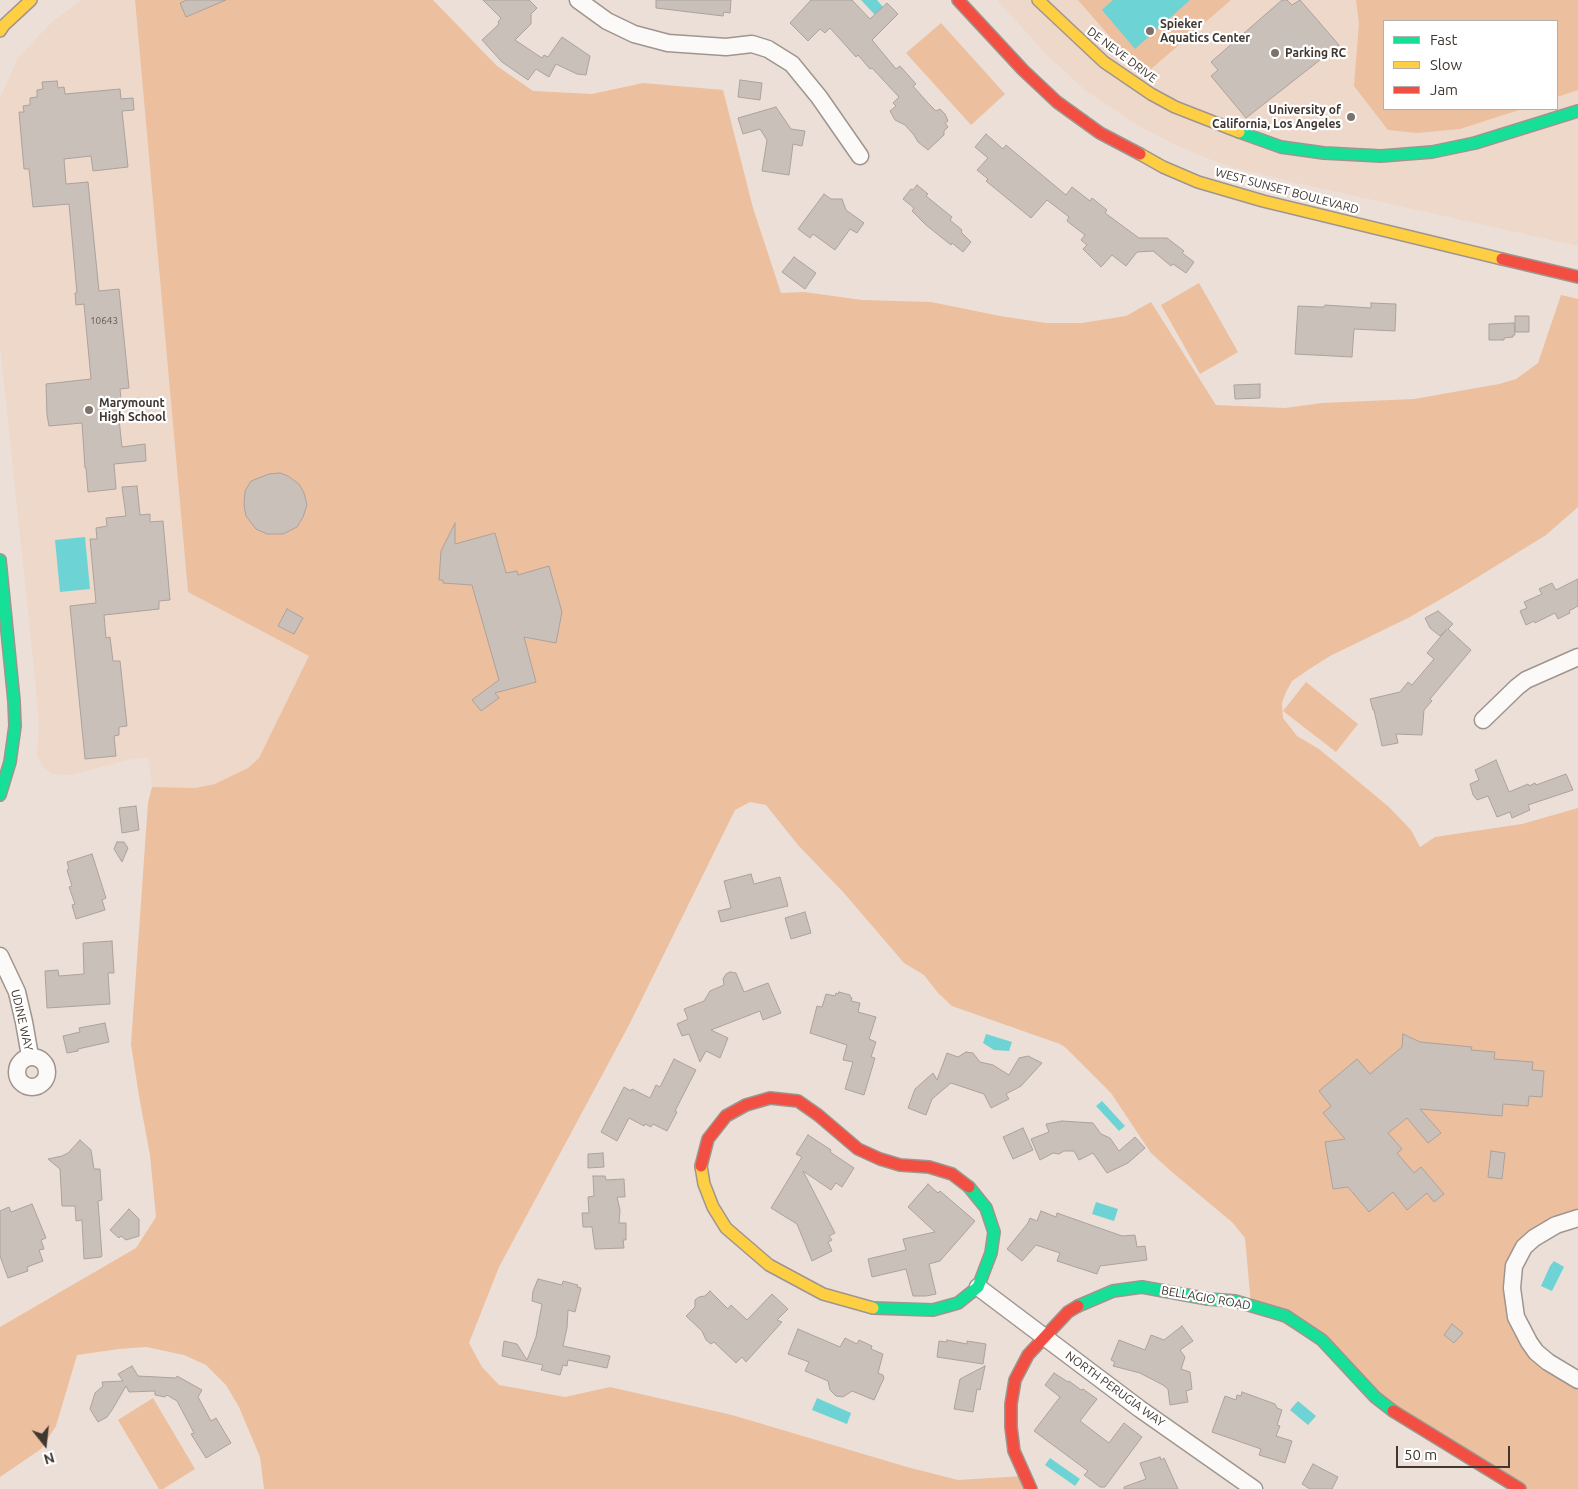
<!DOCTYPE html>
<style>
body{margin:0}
#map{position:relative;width:1578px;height:1489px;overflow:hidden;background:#ecdfd7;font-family:Ubuntu,sans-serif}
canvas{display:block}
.legend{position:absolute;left:1383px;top:20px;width:175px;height:90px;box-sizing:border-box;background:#fff;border:1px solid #b3afad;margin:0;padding:6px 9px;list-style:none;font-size:15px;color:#403731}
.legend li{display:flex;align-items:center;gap:10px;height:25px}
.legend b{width:25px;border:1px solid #b3afad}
.north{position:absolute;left:20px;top:1419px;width:50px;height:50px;-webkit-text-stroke:4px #fff;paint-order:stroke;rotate:164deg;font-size:14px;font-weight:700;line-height:20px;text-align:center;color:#403731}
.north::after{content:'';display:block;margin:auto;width:18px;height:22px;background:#403731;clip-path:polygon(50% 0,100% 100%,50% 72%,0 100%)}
.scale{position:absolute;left:1396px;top:1446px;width:114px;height:22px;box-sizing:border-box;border:2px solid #403731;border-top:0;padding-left:6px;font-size:15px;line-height:18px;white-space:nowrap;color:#403731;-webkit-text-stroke:4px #fff;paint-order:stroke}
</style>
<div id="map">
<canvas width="1578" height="1489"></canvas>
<ul class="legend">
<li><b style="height:6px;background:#16e098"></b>Fast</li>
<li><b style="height:6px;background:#ffcf43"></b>Slow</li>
<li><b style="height:6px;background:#f24e42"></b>Jam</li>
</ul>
<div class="north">N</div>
<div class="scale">50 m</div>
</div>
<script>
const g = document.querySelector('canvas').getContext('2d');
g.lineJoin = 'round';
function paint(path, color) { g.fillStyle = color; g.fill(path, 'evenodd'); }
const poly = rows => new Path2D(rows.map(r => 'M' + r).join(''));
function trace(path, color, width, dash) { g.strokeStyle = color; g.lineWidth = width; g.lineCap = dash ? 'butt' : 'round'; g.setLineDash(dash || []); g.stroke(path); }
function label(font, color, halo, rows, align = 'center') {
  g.font = font + ' Ubuntu,sans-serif'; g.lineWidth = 4.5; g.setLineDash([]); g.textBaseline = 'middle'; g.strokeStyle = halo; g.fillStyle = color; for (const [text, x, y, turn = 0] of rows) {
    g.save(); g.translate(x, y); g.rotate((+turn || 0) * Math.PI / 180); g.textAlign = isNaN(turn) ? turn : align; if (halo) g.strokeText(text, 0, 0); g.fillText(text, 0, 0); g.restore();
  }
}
const built = poly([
 [84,0,135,0,188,592,310,656,259,758,248,768,237,775,215,784,195,788,152,787,148,757,128,760,71,775,52,774,42,766,37,755,39,727,36,688,0,346,0,98,18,58,51,23,78,2],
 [997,0,1578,0,1578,246,1288,181,1224,165,1178,146,1137,125,1086,91,1046,54],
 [1384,21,1557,21,1557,109,1384,109]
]);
const green = poly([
 [135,0,433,0,497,66,533,91,592,94,643,83,723,90,753,208,781,293,804,292,862,300,931,302,1000,316,1046,323,1082,323,1126,316,1151,302,1216,405,1285,408,1322,403,1414,399,1499,384,1516,379,1538,363,1561,295,1578,299,1578,507,1546,535,1460,588,1408,618,1330,656,1311,668,1292,681,1286,692,1282,703,1283,718,1297,736,1319,749,1389,807,1411,830,1420,847,1435,837,1522,824,1578,808,1578,1218,1556,1225,1514,1266,1523,1331,1578,1380,1578,1489,1520,1489,1393,1411,1335,1353,1251,1305,1245,1238,1233,1223,1172,1172,1151,1153,1111,1093,1066,1048,1060,1044,952,1006,938,993,924,975,904,963,844,893,798,845,766,805,750,802,735,810,629,1025,499,1267,469,1343,482,1367,499,1385,565,1397,610,1387,732,1415,907,1467,958,1480,1024,1476,1031,1489,264,1489,260,1457,239,1407,226,1385,206,1365,184,1355,146,1347,119,1349,77,1355,56,1426,41,1449,0,1477,0,1327,136,1248,156,1217,150,1155,139,1096,131,1044,148,803,152,787,195,788,215,784,248,768,259,758,309,656,188,592],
 [1078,0,1231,0,1151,69,1132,62],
 [1356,0,1578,0,1578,90,1557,97,1557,21,1384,21,1384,109,1522,109,1460,129,1417,133,1388,130,1354,86,1359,23],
 [941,23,1005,94,971,125,906,53],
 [1199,283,1238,352,1200,374,1161,305],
 [1306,682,1358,724,1336,752,1283,711],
 [153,1398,195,1469,163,1489,159,1489,118,1420]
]);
const water = poly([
 [861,0,877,0,883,7,875,15],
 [1113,0,1190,0,1135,49,1102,10],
 [85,537,90,589,60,592,55,540],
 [986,1034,1012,1042,1009,1051,994,1050,983,1043],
 [1102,1101,1125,1126,1119,1131,1096,1106],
 [1096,1202,1118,1209,1114,1221,1092,1214],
 [1554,1261,1564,1267,1552,1291,1541,1286,1550,1266],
 [817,1398,851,1413,847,1424,812,1410],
 [1298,1401,1316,1416,1308,1425,1290,1410],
 [1050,1458,1080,1479,1075,1486,1045,1465]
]);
const building = poly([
 [187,0,226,0,186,17,180,3,187,0],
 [483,0,529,0,537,8,531,14,531,24,515,40,542,58,544,55,548,57,562,37,590,56,586,75,577,74,556,64,549,77,536,69,528,80,502,62,482,40,498,25,499,23,498,22,501,18,483,0],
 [656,0,731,0,730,13,724,12,723,16,656,8,656,0],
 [811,0,852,0,870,19,887,3,898,14,872,40,896,69,900,66,916,84,913,86,928,103,936,111,940,109,945,114,948,121,945,123,948,127,944,131,944,135,928,150,918,142,914,135,905,125,895,120,890,111,896,106,893,103,899,97,872,68,870,69,858,55,856,57,830,28,825,33,820,29,808,41,790,23,811,0],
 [1282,0,1287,0,1292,5,1300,0,1339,45,1246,118,1211,76,1218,70,1211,62,1282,0],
 [740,80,762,83,760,100,738,97,740,80],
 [57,81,58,88,64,87,65,94,120,89,121,99,133,98,134,110,122,111,128,167,93,171,91,156,64,159,66,184,88,182,99,291,119,289,129,388,120,389,122,409,118,410,122,447,145,444,146,461,114,464,116,489,88,492,86,468,85,468,82,423,49,426,47,415,46,384,91,379,84,304,76,305,75,293,77,293,69,204,33,207,29,169,24,169,19,112,24,112,23,106,30,105,30,98,37,97,37,90,43,89,42,82,57,81],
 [776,107,791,129,805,131,802,146,793,144,789,175,762,171,767,140,760,129,743,134,738,118,776,107],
 [986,134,1003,149,1006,145,1066,195,1072,187,1090,201,1092,198,1107,210,1105,213,1139,238,1167,238,1184,251,1182,253,1194,262,1186,273,1173,264,1171,266,1153,251,1137,252,1126,266,1112,255,1101,267,1083,249,1087,245,1081,240,1085,235,1067,221,1069,217,1047,200,1031,218,986,181,988,179,977,170,988,158,975,147,986,134],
 [917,185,928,194,926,196,952,217,950,220,962,230,961,232,971,242,963,252,952,243,951,245,926,225,912,211,914,208,903,199,911,189,913,190,917,185],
 [824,194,831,199,842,199,846,210,864,223,857,233,850,229,835,250,813,234,810,238,798,229,824,194],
 [794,257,816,273,805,289,782,272,794,257],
 [1371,303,1396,304,1395,331,1354,329,1352,357,1295,354,1298,306,1320,307,1324,307,1325,305,1371,308,1371,303],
 [1515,316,1529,316,1529,332,1515,332,1515,316],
 [1514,323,1515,335,1513,335,1513,337,1504,338,1504,340,1489,340,1489,324,1514,323],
 [1260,384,1260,398,1235,399,1234,385,1260,384],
 [280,473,288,476,299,484,304,493,307,505,303,517,297,527,283,534,267,534,256,529,246,516,244,505,245,491,251,481,269,474,280,473],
 [137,486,140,515,150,514,150,522,163,521,170,600,159,601,159,609,104,615,106,638,110,637,113,661,120,661,127,726,119,727,119,735,114,736,116,756,85,759,70,606,96,603,90,539,97,539,96,528,107,526,106,518,126,516,122,487,137,486],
 [455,523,455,544,495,533,506,573,517,571,518,575,549,566,562,612,556,643,524,637,536,682,495,693,499,698,481,711,472,700,499,680,472,585,443,583,443,580,439,580,441,551,455,523],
 [1578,579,1578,606,1569,611,1570,613,1558,619,1555,613,1535,623,1534,621,1526,625,1520,611,1527,608,1524,602,1542,594,1539,589,1552,583,1556,590,1578,579],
 [287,609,303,618,294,634,278,626,287,609],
 [1438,611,1453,624,1448,629,1471,650,1430,699,1432,701,1424,710,1422,735,1396,734,1398,743,1382,746,1374,710,1373,710,1370,699,1400,692,1408,682,1412,685,1434,659,1427,653,1447,629,1440,636,1430,628,1425,618,1438,611],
 [1496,760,1509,792,1528,784,1529,786,1535,783,1536,785,1566,774,1573,790,1528,805,1530,810,1512,818,1510,812,1497,817,1488,796,1477,800,1473,795,1470,784,1479,780,1475,770,1496,760],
 [136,806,139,830,122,833,119,808,136,806],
 [117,842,124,842,128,848,122,862,114,849,117,842],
 [92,854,106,898,102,900,105,910,76,919,72,905,75,904,69,887,72,886,67,870,69,869,67,862,92,854],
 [751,874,754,884,780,877,788,906,721,922,718,911,731,908,724,881,751,874],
 [805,912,811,933,791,939,785,918,805,912],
 [112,941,114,973,108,973,110,1004,47,1008,45,971,58,970,59,976,84,974,83,943,112,941],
 [730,972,736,973,744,992,768,983,781,1013,763,1020,760,1011,711,1030,728,1038,720,1058,706,1051,700,1062,689,1034,682,1036,677,1024,688,1019,684,1009,704,1001,710,991,724,985,723,979,726,974,730,972],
 [839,992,850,995,850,997,852,998,851,1001,860,1003,858,1012,876,1017,869,1039,876,1042,871,1057,875,1058,864,1095,845,1089,853,1062,843,1060,847,1045,810,1033,817,1006,822,1007,826,994,835,996,836,993,838,994,839,992],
 [105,1023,109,1042,78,1049,78,1051,67,1053,63,1036,80,1032,79,1028,105,1023],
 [1403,1034,1420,1042,1472,1047,1471,1050,1495,1052,1494,1059,1533,1062,1532,1070,1544,1071,1542,1097,1529,1096,1528,1106,1503,1104,1502,1116,1420,1109,1441,1133,1428,1143,1407,1118,1388,1133,1402,1149,1397,1153,1414,1173,1421,1167,1444,1194,1434,1202,1427,1193,1407,1210,1393,1192,1369,1212,1348,1187,1333,1189,1325,1142,1345,1139,1323,1113,1331,1106,1319,1091,1357,1059,1370,1074,1402,1047,1403,1034],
 [966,1052,973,1053,980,1062,993,1065,1009,1075,1019,1058,1028,1056,1042,1063,1021,1086,1006,1094,1009,1099,991,1108,984,1094,951,1083,932,1099,926,1115,908,1108,915,1089,933,1073,937,1080,947,1053,958,1057,966,1052],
 [674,1059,696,1070,675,1111,677,1112,667,1131,653,1124,651,1127,645,1124,644,1126,629,1118,617,1141,601,1132,624,1087,631,1091,632,1089,650,1098,656,1085,660,1087,674,1059],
 [1062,1121,1093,1123,1101,1134,1110,1138,1119,1151,1135,1137,1145,1148,1128,1163,1107,1173,1093,1153,1079,1160,1074,1151,1064,1151,1059,1154,1053,1153,1040,1160,1031,1139,1049,1132,1046,1124,1062,1121],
 [1023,1128,1033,1150,1013,1159,1003,1137,1023,1128],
 [808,1135,831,1150,830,1152,854,1168,842,1187,836,1183,831,1190,803,1171,835,1233,829,1236,832,1240,828,1242,832,1251,812,1261,797,1224,771,1208,802,1157,796,1154,808,1135],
 [80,1140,91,1150,94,1169,100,1169,102,1200,98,1201,102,1256,101,1257,84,1259,82,1220,76,1221,75,1206,62,1206,60,1169,48,1159,62,1156,68,1153,80,1140],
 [1491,1151,1505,1153,1502,1179,1488,1177,1491,1151],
 [603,1153,604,1167,588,1168,588,1154,603,1153],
 [593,1176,605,1176,606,1180,624,1179,625,1197,617,1197,620,1210,619,1223,626,1223,626,1240,623,1240,624,1248,595,1249,592,1227,583,1227,582,1213,589,1213,588,1197,594,1196,593,1176],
 [928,1184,938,1193,940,1191,975,1221,940,1261,929,1264,936,1294,926,1296,913,1296,906,1269,872,1277,868,1259,906,1250,903,1239,935,1232,908,1207,928,1184],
 [32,1204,46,1238,41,1240,44,1249,39,1250,43,1261,27,1267,28,1271,8,1278,0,1256,0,1211,9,1207,11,1212,32,1204],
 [129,1209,139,1219,139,1236,126,1240,121,1236,119,1238,110,1230,129,1209],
 [1041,1211,1056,1217,1057,1213,1122,1236,1135,1235,1137,1247,1145,1246,1147,1260,1100,1266,1097,1274,1057,1261,1060,1253,1036,1245,1022,1261,1007,1249,1028,1223,1030,1218,1037,1221,1041,1211],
 [538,1279,562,1285,563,1281,578,1285,577,1287,581,1288,575,1312,568,1310,567,1328,563,1346,610,1356,607,1368,568,1360,567,1366,563,1365,560,1375,541,1370,543,1365,502,1356,504,1341,517,1344,527,1360,536,1337,542,1304,532,1301,533,1291,538,1279],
 [710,1291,728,1309,731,1305,747,1320,772,1294,788,1309,777,1320,782,1322,746,1362,742,1357,736,1363,714,1342,711,1344,706,1340,702,1331,686,1316,695,1307,695,1300,699,1297,705,1296,710,1291],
 [1452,1324,1463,1333,1454,1343,1444,1335,1452,1324],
 [1182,1326,1193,1341,1180,1350,1185,1357,1181,1369,1190,1372,1192,1389,1186,1391,1188,1402,1170,1405,1168,1389,1163,1385,1140,1373,1113,1366,1115,1362,1111,1360,1119,1340,1145,1350,1151,1335,1164,1340,1182,1326],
 [798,1329,840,1347,845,1338,857,1344,859,1340,872,1346,871,1349,883,1354,878,1373,883,1375,884,1378,874,1400,852,1391,843,1397,836,1396,830,1390,828,1381,805,1371,809,1362,788,1354,798,1329],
 [947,1340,967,1344,967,1341,986,1344,983,1364,937,1357,939,1341,947,1342,947,1340],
 [132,1366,138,1376,176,1378,177,1376,202,1390,198,1397,211,1421,216,1418,231,1443,206,1458,191,1434,194,1433,177,1401,167,1395,165,1397,155,1395,155,1391,129,1392,126,1386,112,1410,107,1417,98,1422,90,1409,95,1393,103,1386,102,1382,123,1381,118,1374,132,1366],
 [985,1366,980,1390,977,1389,973,1412,954,1409,960,1379,985,1366],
 [1054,1373,1068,1382,1069,1381,1081,1390,1083,1389,1097,1399,1080,1421,1109,1443,1124,1423,1142,1437,1105,1487,1100,1487,1084,1475,1088,1471,1034,1431,1060,1397,1045,1385,1054,1373],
 [1242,1392,1275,1404,1277,1408,1282,1410,1277,1425,1280,1426,1276,1436,1292,1441,1285,1463,1259,1455,1261,1449,1212,1432,1225,1396,1236,1400,1237,1395,1241,1396,1242,1392],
 [1160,1457,1161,1460,1164,1458,1178,1489,1124,1489,1124,1487,1146,1479,1140,1463,1160,1457],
 [1313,1464,1338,1477,1332,1489,1310,1489,1302,1484,1313,1464]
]);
const street = poly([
 [578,0,607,21,634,34,668,43,726,47,752,44,768,49,792,64,819,97,860,156],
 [1483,720,1517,687,1526,680,1578,657],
 [0,956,17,992,24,1022,30,1056],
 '17 1072a15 15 0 1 1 30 0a15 15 0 1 1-30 0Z',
 [1578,1218,1556,1225,1534,1238,1524,1247,1514,1266,1512,1288,1516,1317,1529,1342,1536,1352,1548,1362,1578,1380],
 [978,1287,1140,1409,1254,1489]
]);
const fast = poly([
 [1239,132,1281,147,1324,153,1381,156,1432,152,1475,143,1578,111],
 [0,560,14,701,15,726,10,762,0,795],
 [1078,1306,1113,1291,1142,1287,1208,1299,1235,1301,1286,1316,1322,1340,1375,1397,1393,1411],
 [873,1308,933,1310,958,1303,978,1287,991,1253,994,1232,986,1208,969,1187]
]);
const slow = poly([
 [1038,0,1104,62,1151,94,1175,107,1239,132],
 [0,31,4,25,31,0],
 [1140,154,1163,167,1198,182,1263,201,1502,259],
 [701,1166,704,1184,713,1207,726,1228,769,1265,823,1294,873,1308]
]);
const jam = poly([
 [958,0,1023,70,1057,102,1100,133,1140,154],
 [1502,259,1578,277],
 [770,1098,798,1101,818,1115,858,1149,880,1159,900,1165,929,1167,952,1174,969,1187],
 [701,1166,708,1139,726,1116,746,1105,770,1098],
 [1393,1411,1520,1489],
 [1031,1489,1014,1451,1011,1427,1011,1404,1015,1380,1028,1355,1068,1312,1078,1306]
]);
const markers = [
 [1150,31,5,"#7c726b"],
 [1275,53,5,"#7c726b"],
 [1351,117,5,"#7c726b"],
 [89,410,5,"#7c726b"]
];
const numberNames = [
 ["10643",104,321]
];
const poiNames = [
 ["Spieker",1160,24],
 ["Aquatics Center",1160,38],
 ["Parking RC",1285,53],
 ["University of",1341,110,"right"],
 ["California, Los Angeles",1341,124,"right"],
 ["Marymount",99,403],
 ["High School",99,417]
];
const streetNames = [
 ["DE NEVE DRIVE",1122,55,37],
 ["WEST SUNSET BOULEVARD",1287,191,15],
 ["UDINE WAY",22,1020,77],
 ["BELLAGIO ROAD",1206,1298,10],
 ["NORTH PERUGIA WAY",1115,1389,36]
];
paint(built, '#eed8ca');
paint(green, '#ecbf9e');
paint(water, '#6ed3d5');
paint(building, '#cac0ba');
trace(building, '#aca29d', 1);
trace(street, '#9f958f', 19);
trace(fast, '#9f958f', 14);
trace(slow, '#9f958f', 14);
trace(jam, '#9f958f', 14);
trace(street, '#fcfaf9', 16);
trace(fast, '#16e098', 11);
trace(slow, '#ffcf43', 11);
trace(jam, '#f24e42', 11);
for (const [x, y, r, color] of markers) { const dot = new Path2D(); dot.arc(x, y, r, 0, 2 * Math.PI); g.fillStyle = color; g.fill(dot); trace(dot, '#fff', 2); }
label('10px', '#625953', null, numberNames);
label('bold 12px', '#403731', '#fff', poiNames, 'left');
label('12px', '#403731', '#fff', streetNames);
</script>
